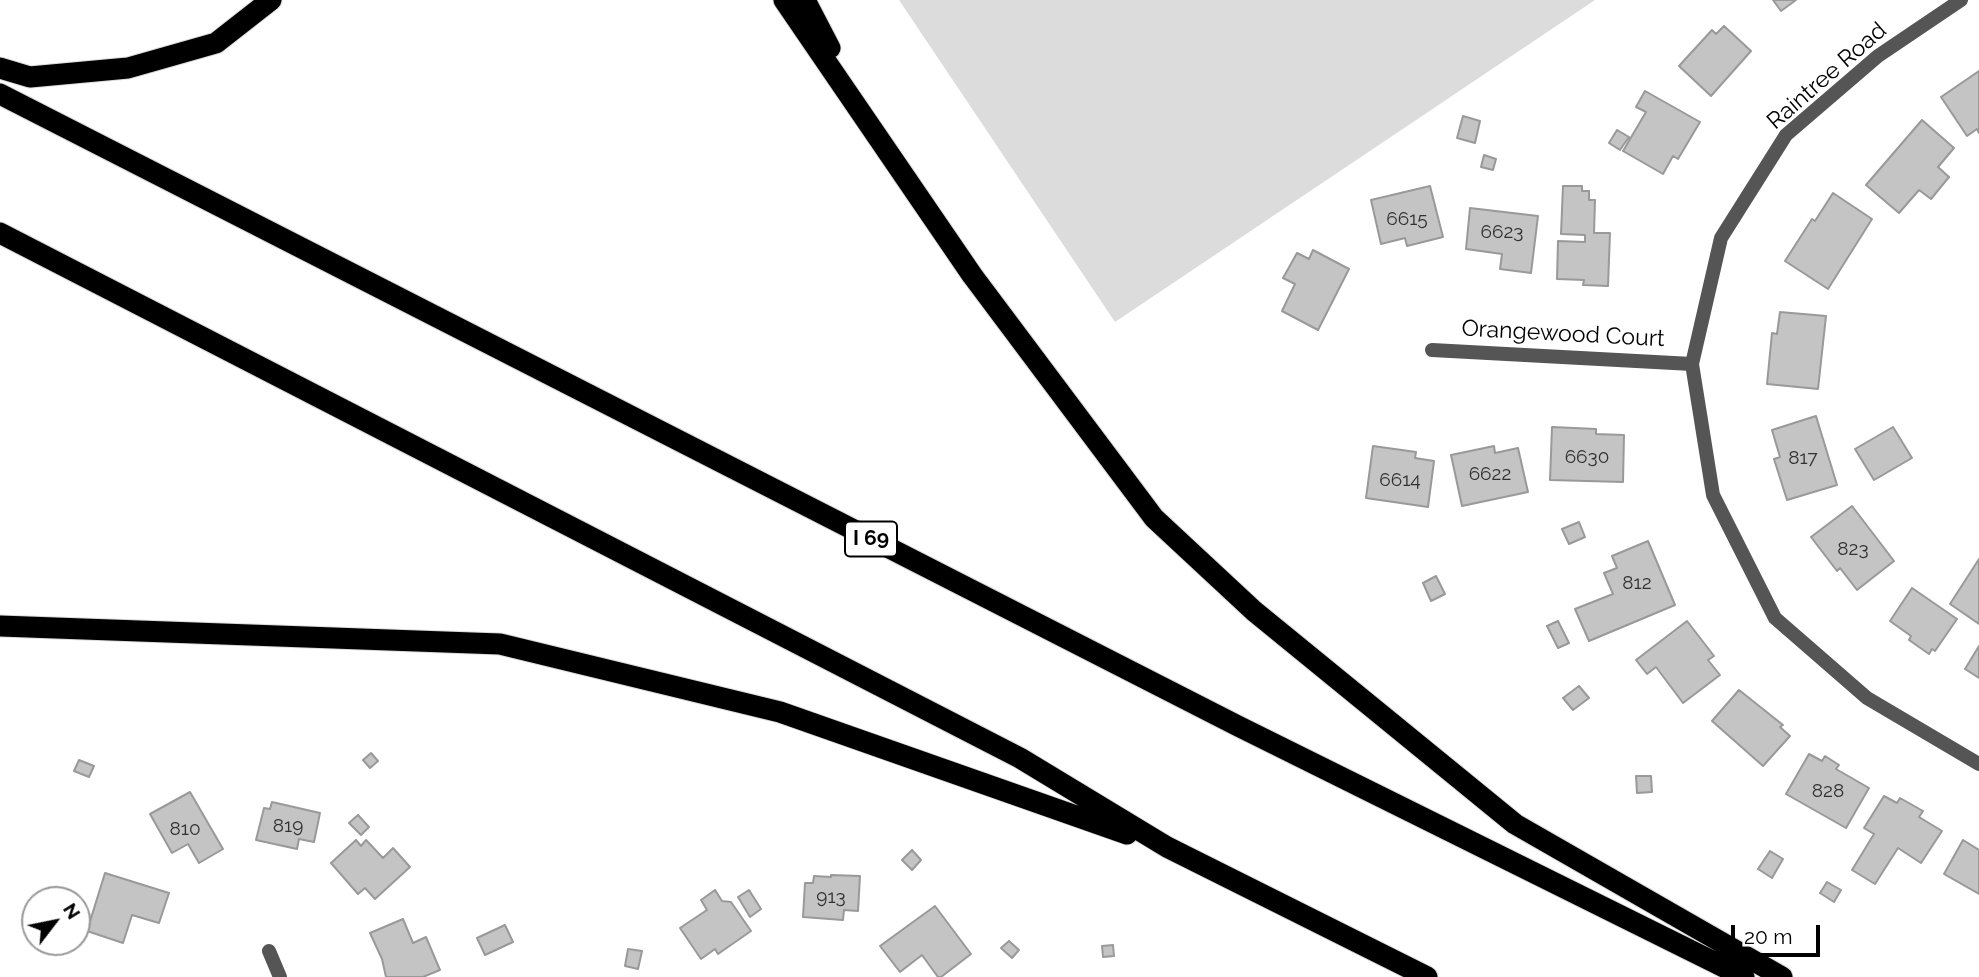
<!DOCTYPE html>
<style>
body{margin:0}
#map{position:relative;width:1979px;height:977px;overflow:hidden;background:#fff;font-family:Raleway,sans-serif}
canvas{display:block}
.north{position:absolute;left:21px;top:886px;width:70px;height:70px;box-sizing:border-box;background:#fff;border:2px solid #999;border-radius:50%;rotate:58deg;font-size:19px;font-weight:700;line-height:28px;text-align:center;color:#000}
.north::after{content:'';display:block;margin:auto;width:24px;height:32px;background:#000;clip-path:polygon(50% 0,100% 100%,50% 72%,0 100%)}
.scale{position:absolute;left:1731px;top:925px;width:89px;height:32px;box-sizing:border-box;border:4px solid #000;border-top:0;padding-left:9px;font-size:21px;line-height:24px;white-space:nowrap;color:#000;-webkit-text-stroke:5px #fff;paint-order:stroke}
</style>
<div id="map">
<canvas width="1979" height="977"></canvas>
<div class="north">N</div>
<div class="scale">20 m</div>
</div>
<script>
const g = document.querySelector('canvas').getContext('2d');
g.lineJoin = 'round';
function paint(path, color) { g.fillStyle = color; g.fill(path, 'evenodd'); }
const poly = rows => new Path2D(rows.map(r => 'M' + r).join(''));
function trace(path, color, width, dash) { g.strokeStyle = color; g.lineWidth = width; g.lineCap = dash ? 'butt' : 'round'; g.setLineDash(dash || []); g.stroke(path); }
function label(font, color, halo, rows, align = 'center') {
  g.font = font + ' Raleway,sans-serif'; g.lineWidth = 6; g.setLineDash([]); g.textBaseline = 'middle'; g.strokeStyle = halo; g.fillStyle = color; for (const [text, x, y, turn = 0] of rows) {
    g.save(); g.translate(x, y); g.rotate((+turn || 0) * Math.PI / 180); g.textAlign = isNaN(turn) ? turn : align; if (halo) g.strokeText(text, 0, 0); g.fillText(text, 0, 0); g.restore();
  }
}
const green = poly([
 [899,0,1595,0,1115,322]
]);
const building = poly([
 [1773,0,1796,0,1781,11,1773,0],
 [1724,26,1751,51,1711,96,1679,66,1712,30,1716,34,1724,26],
 [1979,71,1979,133,1977,129,1967,136,1941,97,1979,71],
 [1645,91,1700,122,1678,159,1673,156,1663,174,1623,151,1646,112,1636,107,1645,91],
 [1463,116,1480,121,1475,143,1457,138,1463,116],
 [1922,120,1954,148,1938,167,1949,177,1931,199,1919,190,1899,213,1866,185,1922,120],
 [1617,130,1629,137,1620,150,1609,143,1617,130],
 [1484,155,1496,159,1493,170,1481,167,1484,155],
 [1430,186,1443,237,1407,246,1405,238,1381,244,1371,200,1430,186],
 [1563,186,1582,186,1582,191,1589,191,1589,200,1595,200,1594,233,1610,233,1608,286,1583,285,1584,280,1557,279,1558,241,1585,242,1585,235,1561,234,1563,186],
 [1833,193,1872,219,1828,289,1785,261,1812,219,1815,221,1833,193],
 [1470,208,1538,216,1531,273,1500,269,1502,254,1466,249,1470,208],
 [1313,250,1349,269,1318,330,1282,311,1295,284,1283,278,1297,253,1309,259,1313,250],
 [1780,312,1826,316,1818,389,1767,384,1772,333,1777,334,1780,312],
 [1816,416,1837,485,1787,500,1774,459,1780,457,1772,430,1816,416],
 [1552,427,1596,429,1596,434,1624,435,1623,482,1550,480,1552,427],
 [1893,427,1912,458,1874,480,1855,449,1893,427],
 [1373,446,1416,452,1415,458,1434,461,1428,507,1366,498,1373,446],
 [1494,446,1495,453,1518,448,1528,492,1462,506,1451,455,1494,446],
 [1852,506,1894,561,1857,590,1840,568,1837,571,1811,537,1852,506],
 [1579,522,1585,537,1569,544,1562,529,1579,522],
 [1648,541,1675,605,1589,641,1575,609,1613,594,1604,573,1617,568,1612,556,1648,541],
 [1979,559,1979,624,1950,604,1979,559],
 [1436,576,1445,594,1431,601,1423,583,1436,576],
 [1912,588,1957,619,1935,651,1932,649,1929,654,1909,640,1911,636,1890,621,1912,588],
 [1558,621,1569,643,1558,648,1547,626,1558,621],
 [1687,621,1714,656,1708,660,1720,675,1683,703,1656,667,1647,674,1636,660,1687,621],
 [1979,646,1979,678,1965,669,1979,646],
 [1579,686,1589,698,1573,710,1563,698,1579,686],
 [1739,690,1783,725,1780,727,1790,736,1763,766,1712,721,1739,690],
 [371,753,378,761,370,768,363,760,371,753],
 [1809,754,1822,761,1825,756,1839,765,1836,769,1869,788,1846,828,1786,794,1809,754],
 [79,760,94,766,89,777,74,771,79,760],
 [1636,776,1651,776,1652,792,1637,793,1636,776],
 [190,792,223,849,199,863,188,844,172,853,150,814,190,792],
 [1884,796,1897,803,1900,798,1923,811,1919,817,1942,831,1921,863,1898,848,1875,884,1852,870,1874,834,1864,828,1884,796],
 [272,802,320,813,314,842,299,839,297,849,256,840,264,808,270,809,272,802],
 [358,815,369,827,361,835,349,823,358,815],
 [356,840,361,846,366,840,383,858,393,848,410,867,375,899,365,888,358,894,331,863,356,840],
 [1963,840,1979,850,1979,894,1944,874,1963,840],
 [912,850,921,860,912,870,902,860,912,850],
 [1770,851,1783,859,1772,878,1758,869,1770,851],
 [105,873,169,893,159,923,132,915,123,943,87,931,105,873],
 [831,875,860,876,858,911,844,910,843,920,803,917,805,883,813,883,814,876,831,877,831,875],
 [1827,882,1841,890,1834,902,1820,893,1827,882],
 [715,890,722,901,731,902,751,931,718,954,715,949,701,959,680,928,707,910,701,900,715,890],
 [749,890,761,909,750,917,738,897,749,890],
 [935,906,971,954,941,977,938,977,922,955,900,972,880,946,935,906],
 [403,919,413,943,426,937,440,970,423,977,386,977,382,959,370,933,403,919],
 [505,925,513,942,485,955,477,938,505,925],
 [1009,941,1019,950,1012,958,1001,948,1009,941],
 [1113,945,1114,956,1103,957,1102,946,1113,945],
 [628,949,642,951,638,969,625,966,628,949]
]);
const minor = poly([
 [1961,0,1878,56,1786,135,1721,238,1692,364,1713,495,1775,618,1867,698,1979,764],
 [1432,350,1692,364],
 [269,951,280,977]
]);
const motorway = poly([
 [784,0,972,275,1154,518,1254,611,1515,824,1782,977],
 [805,0,830,48],
 [0,68,30,77,128,68,216,43,271,0],
 [0,94,1238,726,1744,977],
 [0,233,1020,758,1167,847,1427,977],
 [0,626,500,644,780,712,1127,834]
]);
const numberNames = [
 ["6615",1407,219],
 ["6623",1502,232],
 ["6630",1587,457],
 ["817",1803,458],
 ["6622",1490,474],
 ["6614",1400,480],
 ["823",1853,549],
 ["812",1637,583],
 ["828",1828,791],
 ["819",288,826],
 ["810",185,829],
 ["913",831,897]
];
const shields = [
 [871,539,52]
];
const shieldNames = [
 ["I 69",871,539]
];
const streetNames = [
 ["Raintree Road",1827,76,-41],
 ["Orangewood Court",1563,334,3]
];
paint(green, '#dcdcdc');
paint(building, '#c4c4c4');
trace(building, '#999', 2);
trace(motorway, '#dbdbdb', 23);
trace(minor, '#555', 14);
trace(motorway, '#000', 21);
label('19px', '#313131', null, numberNames);
for (const [x, y, w] of shields) { const box = new Path2D(); box.roundRect(x - w / 2, y - 17.5, w, 35, 5); g.fillStyle = '#fff'; g.fill(box); trace(box, '#000', 2); }
label('bold 21px', '#000', null, shieldNames);
label('23px', '#000', '#fff', streetNames);
</script>
